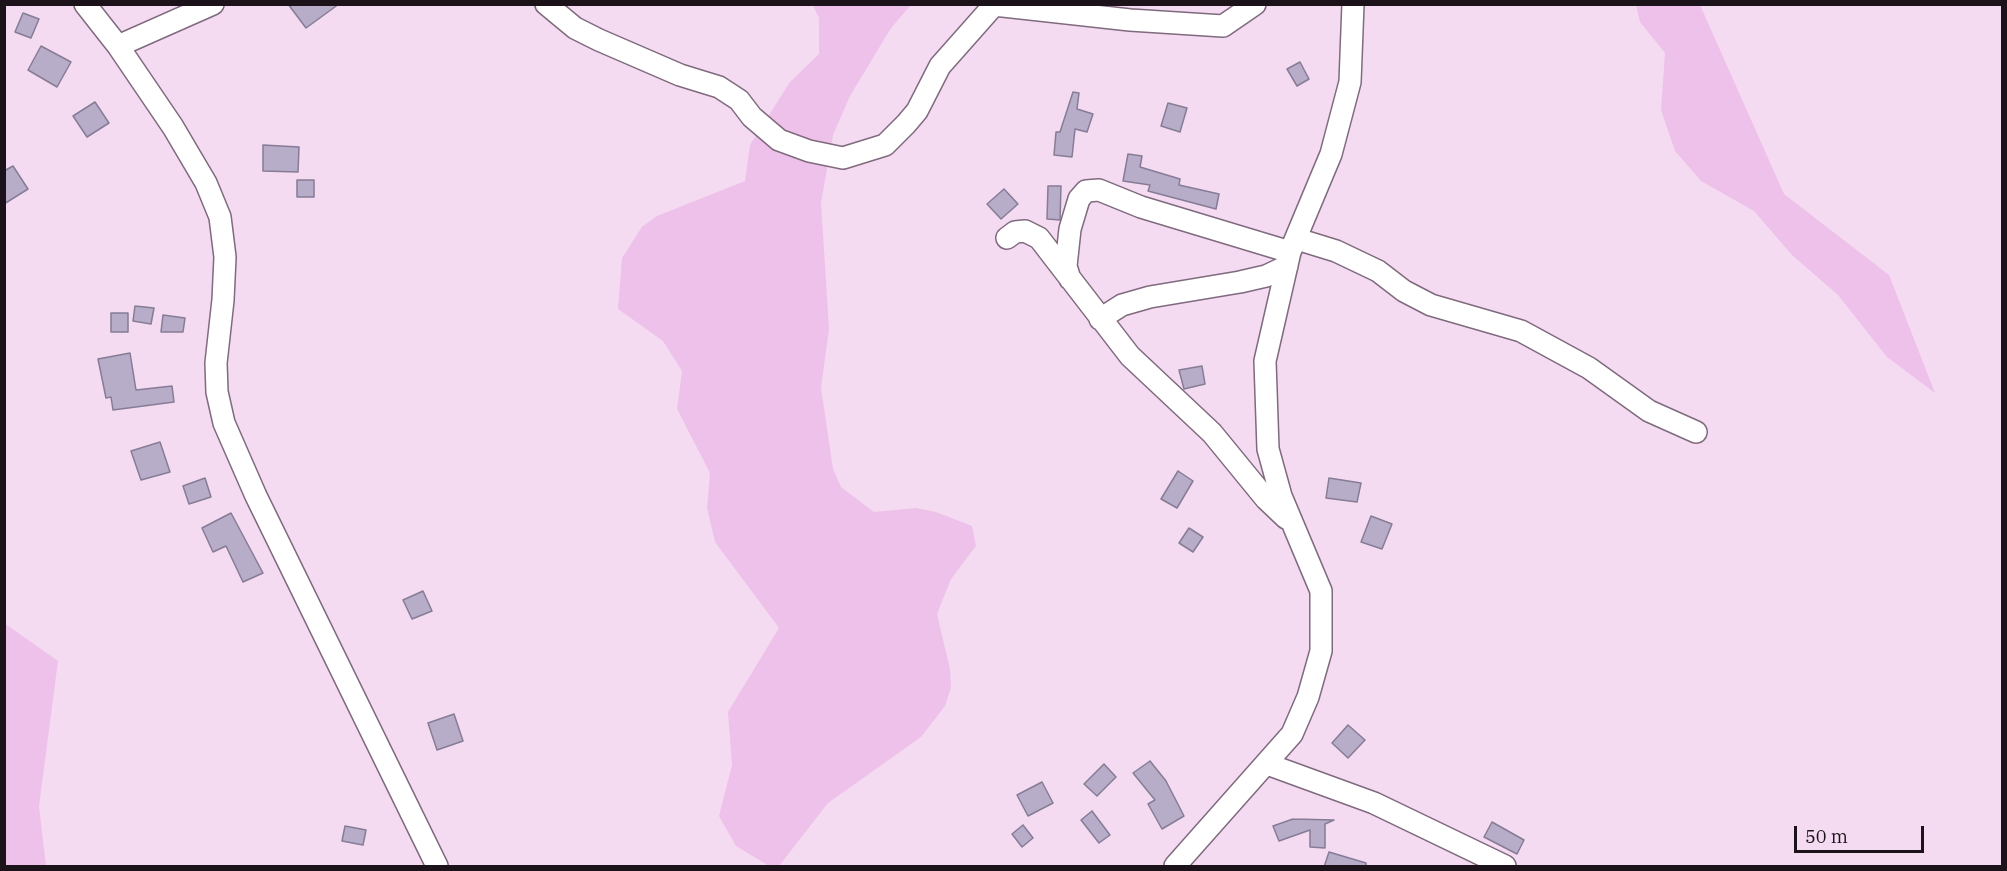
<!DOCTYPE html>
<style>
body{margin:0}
#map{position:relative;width:2007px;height:871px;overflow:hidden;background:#f4dbf1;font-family:"IBM Plex Serif",serif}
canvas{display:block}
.frame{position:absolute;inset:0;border:6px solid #1b121a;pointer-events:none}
.scale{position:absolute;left:1794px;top:826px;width:130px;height:27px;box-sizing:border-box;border:3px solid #1b121a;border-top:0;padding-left:8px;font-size:18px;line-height:21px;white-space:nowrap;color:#1b121a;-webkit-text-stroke:4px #f4dbf1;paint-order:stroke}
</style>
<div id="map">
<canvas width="2007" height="871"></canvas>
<div class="frame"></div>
<div class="scale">50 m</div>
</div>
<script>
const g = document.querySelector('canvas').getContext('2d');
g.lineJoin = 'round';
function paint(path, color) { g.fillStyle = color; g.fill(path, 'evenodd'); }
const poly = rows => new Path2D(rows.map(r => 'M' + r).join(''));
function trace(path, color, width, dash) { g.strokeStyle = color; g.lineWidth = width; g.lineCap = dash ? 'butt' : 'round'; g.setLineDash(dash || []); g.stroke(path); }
const green = poly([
 [813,5,911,5,891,28,850,96,833,135,821,203,829,329,821,388,833,469,841,487,874,512,916,508,936,512,972,526,976,546,951,579,937,614,950,669,951,687,945,706,921,737,828,803,779,866,769,866,736,846,719,816,732,765,728,712,779,628,715,542,707,508,710,473,677,409,682,371,663,341,618,309,622,258,642,227,657,216,745,181,750,145,790,82,819,54,819,18],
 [1636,5,1700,5,1784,194,1889,275,1935,393,1887,357,1838,295,1792,255,1754,211,1701,181,1675,151,1661,110,1665,53,1640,22],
 [4,623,58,661,39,806,46,866,5,866]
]);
const building = poly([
 [288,4,339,4,306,28,288,4],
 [23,13,39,19,31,38,15,32,23,13],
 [41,46,71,62,57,87,28,70,41,46],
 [1300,62,1309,79,1297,86,1287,69,1300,62],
 [1073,92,1079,93,1077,109,1093,114,1087,132,1075,129,1072,157,1054,155,1056,132,1060,132,1073,92],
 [95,102,109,123,87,137,73,116,95,102],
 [1168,103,1187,108,1180,132,1161,126,1168,103],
 [263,145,299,147,298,172,263,171,263,145],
 [1128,154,1142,156,1140,167,1180,179,1179,185,1219,194,1216,209,1148,191,1150,185,1123,181,1128,154],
 [13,166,28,189,4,204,4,171,13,166],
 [297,180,314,180,314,197,297,197,297,180],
 [1048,186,1061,186,1060,220,1047,219,1048,186],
 [1004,189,1018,204,1001,219,987,204,1004,189],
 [135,306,154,308,151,324,133,321,135,306],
 [111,313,128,313,128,332,111,332,111,313],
 [163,315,185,318,183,332,161,332,163,315],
 [130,353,136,390,172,386,174,402,113,410,111,397,106,398,98,359,130,353],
 [1202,366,1205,384,1184,389,1179,370,1202,366],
 [160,442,170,472,141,480,131,451,160,442],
 [1178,471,1193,481,1177,508,1161,499,1178,471],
 [205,478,211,497,189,504,183,486,205,478],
 [1329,478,1361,483,1357,502,1326,498,1329,478],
 [231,513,263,573,243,582,226,546,213,552,202,528,231,513],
 [1371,516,1392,524,1382,549,1361,542,1371,516],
 [1189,528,1203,537,1193,552,1179,543,1189,528],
 [423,591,432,611,412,619,403,600,423,591],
 [454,714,463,741,437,750,428,723,454,714],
 [1348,725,1365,740,1348,758,1332,743,1348,725],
 [1150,761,1166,781,1184,816,1162,829,1148,804,1155,800,1133,773,1150,761],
 [1104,764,1116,777,1097,796,1084,784,1104,764],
 [1042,782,1053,803,1028,816,1017,795,1042,782],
 [1092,811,1110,835,1099,843,1081,820,1092,811],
 [1293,819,1334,820,1325,824,1325,848,1310,847,1310,830,1279,841,1273,826,1293,819],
 [1492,822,1524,840,1517,854,1484,837,1492,822],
 [1023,825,1033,838,1022,847,1012,834,1023,825],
 [345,826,366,830,363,845,342,841,345,826],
 [1329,852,1366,863,1366,867,1324,867,1329,852]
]);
const minor = poly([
 [85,4,118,46,173,127,206,183,220,217,225,257,223,300,216,363,217,392,224,423,256,496,437,866],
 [546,4,575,28,599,40,680,75,719,87,739,100,752,117,779,140,809,151,843,158,885,145,906,124,917,111,940,66,994,5,1130,20,1223,26,1255,4],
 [118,46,213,4],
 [1007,238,1015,232,1025,231,1039,238,1130,356,1212,433,1266,499,1286,518],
 [1297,239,1336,251,1378,271,1404,291,1431,305,1521,331,1589,368,1649,411,1696,432],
 [1070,279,1066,266,1070,229,1079,199,1086,191,1099,190,1141,207,1290,252],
 [1100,319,1122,305,1150,297,1240,282,1266,276,1287,266],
 [1267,764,1374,803,1505,866],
 [1175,866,1292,734,1308,697,1321,651,1321,591,1281,496,1268,449,1265,361,1290,252,1331,154,1350,82,1353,4]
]);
paint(green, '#eec1ea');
paint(building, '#b8adc9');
trace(building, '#867c96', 1.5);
trace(minor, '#7f6a7e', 24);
trace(minor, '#fff', 21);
</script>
